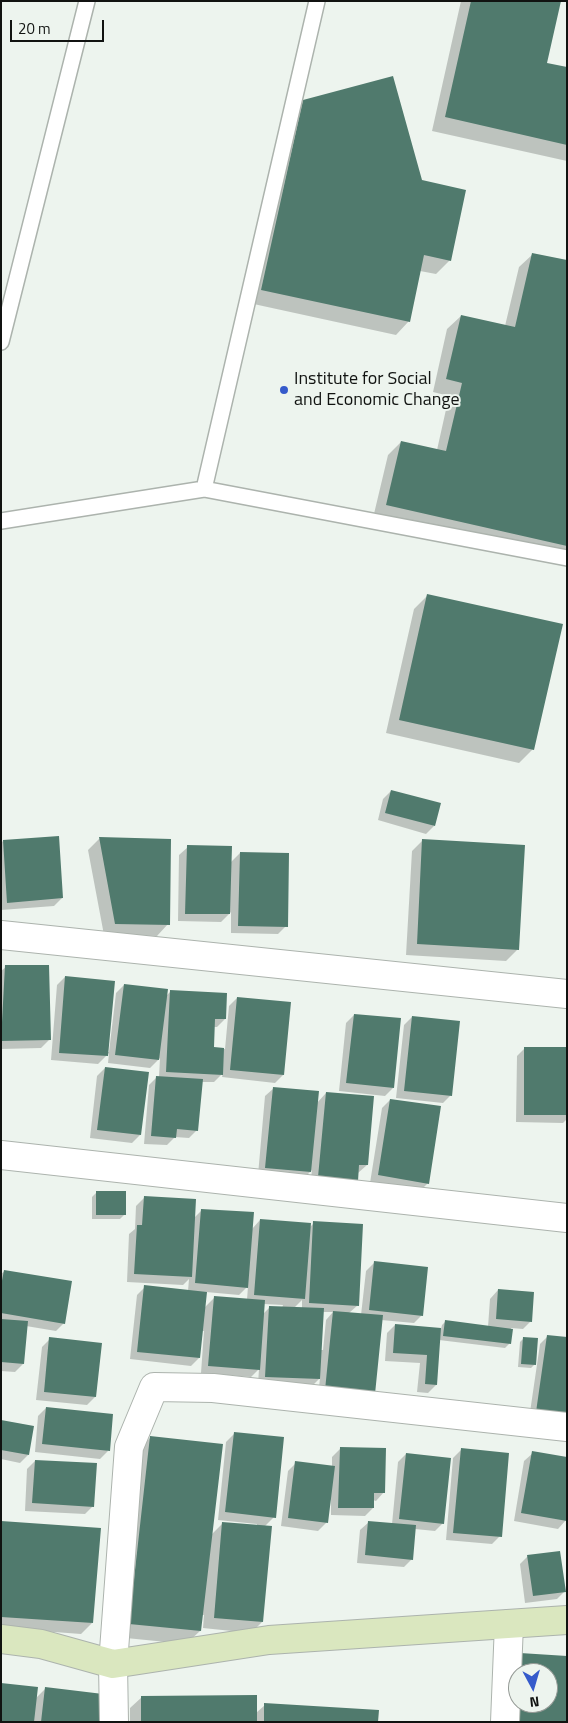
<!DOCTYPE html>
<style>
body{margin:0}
#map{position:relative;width:568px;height:1723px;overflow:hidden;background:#edf4ee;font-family:"Titillium Web",sans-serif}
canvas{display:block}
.frame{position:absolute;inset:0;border:2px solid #111311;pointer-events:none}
.north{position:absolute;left:508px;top:1663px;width:50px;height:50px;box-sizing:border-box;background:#edf4ee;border:1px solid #959a96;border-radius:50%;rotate:174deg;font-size:14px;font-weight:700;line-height:20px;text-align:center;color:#111311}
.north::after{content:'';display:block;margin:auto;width:18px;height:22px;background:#355acb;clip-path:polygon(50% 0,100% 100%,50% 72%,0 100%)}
.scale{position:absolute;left:10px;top:20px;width:94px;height:22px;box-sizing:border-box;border:2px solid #111311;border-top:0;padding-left:6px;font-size:15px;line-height:18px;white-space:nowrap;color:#111311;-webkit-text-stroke:4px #edf4ee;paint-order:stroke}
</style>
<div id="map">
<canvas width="568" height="1723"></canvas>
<div class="frame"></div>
<div class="north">N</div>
<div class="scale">20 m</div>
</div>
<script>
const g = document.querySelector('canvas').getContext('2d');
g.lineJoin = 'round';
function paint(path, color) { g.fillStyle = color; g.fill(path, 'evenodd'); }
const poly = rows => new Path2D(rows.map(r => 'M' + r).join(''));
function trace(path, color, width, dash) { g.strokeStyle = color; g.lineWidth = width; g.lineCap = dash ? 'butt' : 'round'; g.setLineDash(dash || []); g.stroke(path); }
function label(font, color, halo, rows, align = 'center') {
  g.font = font + ' "Titillium Web",sans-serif'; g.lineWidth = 4; g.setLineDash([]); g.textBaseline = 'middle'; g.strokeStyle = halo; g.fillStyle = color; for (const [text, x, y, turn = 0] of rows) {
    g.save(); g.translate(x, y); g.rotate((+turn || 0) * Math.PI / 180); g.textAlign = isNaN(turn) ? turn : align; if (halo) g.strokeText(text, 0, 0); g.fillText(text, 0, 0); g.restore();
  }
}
const shadow = poly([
 [461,1,560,1,546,64,567,69,567,161,432,131],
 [304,101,421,181,450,260,436,274,420,271,409,321,396,335,249,303,290,115],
 [533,254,567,262,567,560,373,518,388,455,401,442,437,450,449,396,433,392,447,329,461,316,505,326,519,267],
 [428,595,533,749,519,763,386,733,414,609],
 [391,791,434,826,426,834,378,820,383,799],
 [99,839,170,840,168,924,157,936,104,935,88,850],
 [423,840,517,950,506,961,406,955,412,851],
 [3,841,62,898,54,906,1,910,1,843],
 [188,847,230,863,240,853,286,926,278,934,231,933,231,912,221,922,178,921,179,855],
 [6,967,49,1040,41,1048,1,1049,1,971],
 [65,977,107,1052,109,1052,116,993,124,985,165,997,171,991,225,1019,217,1027,214,1027,213,1048,225,1049,229,1006,237,998,290,1003,283,1075,275,1083,222,1077,223,1073,214,1082,201,1082,197,1130,189,1138,175,1137,167,1145,144,1144,149,1085,157,1077,159,1077,160,1058,150,1068,108,1063,109,1053,98,1064,51,1060,57,985],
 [354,1015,393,1088,385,1096,339,1091,346,1023],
 [412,1017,451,1095,443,1103,396,1098,404,1025],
 [525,1048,567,1048,567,1119,563,1123,516,1122,517,1056],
 [105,1068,140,1135,132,1143,90,1138,97,1076],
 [274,1088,317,1103,326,1093,367,1165,358,1173,310,1185,312,1170,302,1180,258,1175,265,1096],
 [390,1100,428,1183,420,1191,370,1183,382,1108],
 [96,1193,124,1215,120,1219,92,1219,92,1197],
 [144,1198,194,1218,202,1210,252,1229,260,1220,309,1228,314,1223,358,1305,349,1313,361,1315,366,1271,374,1263,422,1315,414,1323,381,1320,318,1397,320,1378,311,1387,258,1384,259,1369,251,1377,201,1373,204,1331,202,1331,199,1358,191,1366,130,1359,137,1295,145,1287,188,1291,189,1279,183,1285,127,1282,129,1234,135,1229,136,1206],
 [248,1286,247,1300,214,1298,204,1308,206,1292,239,1295],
 [302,1300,302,1309,294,1308],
 [264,1304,283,1305,282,1308,270,1307,263,1314],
 [322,1312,333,1312,326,1320,323,1350,320,1350],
 [5,1271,64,1323,56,1331,26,1326,23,1364,15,1372,1,1371,1,1274],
 [498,1290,531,1321,523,1329,511,1328,509,1344,505,1348,439,1340,436,1385,428,1393,417,1392,420,1363,385,1361,387,1333,395,1325,441,1329,442,1325,446,1321,488,1327,490,1299],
 [548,1336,567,1425,529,1419,540,1344],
 [524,1338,536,1363,531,1368,518,1367,520,1342],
 [50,1339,100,1344,95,1397,87,1405,36,1400,42,1347],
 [46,1408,108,1451,100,1459,35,1452,38,1416],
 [1,1421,28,1455,20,1463,1,1459],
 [234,1434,274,1517,264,1527,262,1622,251,1633,203,1628,204,1615,202,1615,200,1631,186,1644,116,1637,137,1451,151,1437,211,1535,223,1523,257,1526,257,1524,218,1520,226,1442],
 [340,1449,384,1492,376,1501,373,1500,373,1508,365,1516,331,1515,331,1500,329,1500,326,1523,318,1531,281,1526,288,1471,296,1463,332,1467,332,1457],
 [461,1450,500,1536,492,1544,446,1540,453,1458],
 [533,1453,566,1520,558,1529,514,1521,524,1461],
 [406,1454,443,1523,435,1531,415,1529,412,1559,404,1567,357,1563,360,1530,369,1522,392,1524,398,1462],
 [35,1461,93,1506,85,1514,25,1511,27,1469],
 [1,1522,92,1623,81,1634,1,1628],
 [528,1556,565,1591,557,1599,525,1603,520,1564],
 [46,1688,99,1722,1,1722,35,1699],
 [142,1697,256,1713,265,1705,377,1722,130,1722,130,1708]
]);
const building = poly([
 [471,1,561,1,547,63,567,67,567,145,445,117],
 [393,76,422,180,466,190,451,261,424,255,410,322,261,290,303,100],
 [532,253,567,260,567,546,386,505,401,441,446,451,462,383,446,379,461,315,515,327],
 [427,594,563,624,534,750,399,720],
 [391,790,441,803,435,826,385,813],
 [59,836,63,898,7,903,3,840],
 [99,837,171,839,170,925,115,924],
 [422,839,525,845,519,950,417,944],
 [187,845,232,846,230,914,185,914],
 [240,852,289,853,288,927,238,926],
 [5,965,49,965,51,1040,1,1041],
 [65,976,115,981,108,1056,59,1053],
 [124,984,168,989,159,1060,115,1055],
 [170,990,227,993,226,1019,215,1019,214,1047,224,1048,223,1075,166,1072],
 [237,997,291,1002,284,1075,230,1070],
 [354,1014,401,1018,394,1088,346,1083],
 [412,1016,460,1021,452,1096,404,1091],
 [524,1047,567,1047,567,1115,524,1115],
 [105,1067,149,1072,141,1135,97,1130],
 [156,1076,203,1079,198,1131,177,1129,176,1138,151,1136],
 [273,1087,319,1091,311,1172,265,1168],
 [326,1092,374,1096,368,1165,359,1165,358,1181,318,1177],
 [390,1099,441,1106,429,1184,378,1175],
 [96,1191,126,1191,126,1215,96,1215],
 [144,1196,196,1199,192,1277,134,1274,137,1225,142,1225],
 [201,1209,254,1212,248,1288,195,1283],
 [260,1219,311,1223,305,1299,254,1295],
 [313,1221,363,1224,359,1306,309,1303],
 [374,1261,428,1267,423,1316,369,1310],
 [4,1270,72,1281,65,1324,1,1313,1,1286],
 [144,1285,207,1292,200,1358,137,1352],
 [498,1289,534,1292,532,1322,496,1319],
 [214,1296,265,1300,260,1370,208,1366],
 [269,1306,324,1308,320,1379,265,1377],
 [333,1311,383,1315,375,1394,325,1390],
 [1,1319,28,1321,24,1364,1,1362],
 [445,1320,513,1329,511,1344,443,1336],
 [395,1324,441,1328,437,1385,425,1384,427,1355,393,1353],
 [547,1335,567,1337,567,1416,536,1412],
 [49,1337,102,1343,96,1397,44,1392],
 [523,1337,538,1338,536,1365,521,1364],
 [46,1407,113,1414,110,1451,42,1444],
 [1,1420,34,1426,29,1455,1,1450],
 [234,1432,284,1437,276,1518,225,1512],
 [150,1436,223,1444,201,1631,129,1624],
 [340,1447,386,1448,385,1493,374,1493,374,1508,338,1508],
 [461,1448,509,1453,502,1537,453,1533],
 [532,1451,567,1457,567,1521,521,1513],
 [406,1453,451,1458,444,1524,399,1519],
 [35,1460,97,1463,94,1507,32,1503],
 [295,1461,335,1466,328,1523,288,1518],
 [1,1521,101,1528,93,1623,1,1617],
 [368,1521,416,1525,413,1560,365,1555],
 [222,1522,272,1526,263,1622,214,1618],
 [560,1551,566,1592,533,1596,527,1555],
 [520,1653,567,1656,567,1722,516,1722,517,1703,548,1703,548,1673,519,1673],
 [1,1683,38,1687,34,1722,1,1722],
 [45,1687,103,1694,100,1722,41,1722],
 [257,1695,257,1722,141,1722,141,1696],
 [264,1703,379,1710,378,1722,264,1722]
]);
const lane = poly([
 [1,342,87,1],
 [204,489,317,1],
 [1,521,204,489,567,558]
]);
const street = poly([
 [1,935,567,994],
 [1,1155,567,1218],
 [114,1722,113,1664,129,1447,154,1387,213,1388,567,1427],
 [505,1722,509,1624]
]);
const secondary = poly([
 [1,1639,41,1644,113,1664,269,1640,567,1620]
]);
const markers = [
 [284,390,5,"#355acb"]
];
const poiNames = [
 ["Institute for Social",294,380],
 ["and Economic Change",294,401]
];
paint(shadow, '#0003');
paint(building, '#507a6d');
trace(lane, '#acb3ad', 18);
trace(street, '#acb3ad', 30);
trace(secondary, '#acb3ad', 30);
trace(lane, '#fff', 15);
trace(street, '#fff', 28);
trace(secondary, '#dae7bf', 28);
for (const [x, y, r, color] of markers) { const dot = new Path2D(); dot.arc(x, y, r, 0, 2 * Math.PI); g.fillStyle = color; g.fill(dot); trace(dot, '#edf4ee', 2); }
label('18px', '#111311', '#edf4ee', poiNames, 'left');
</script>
